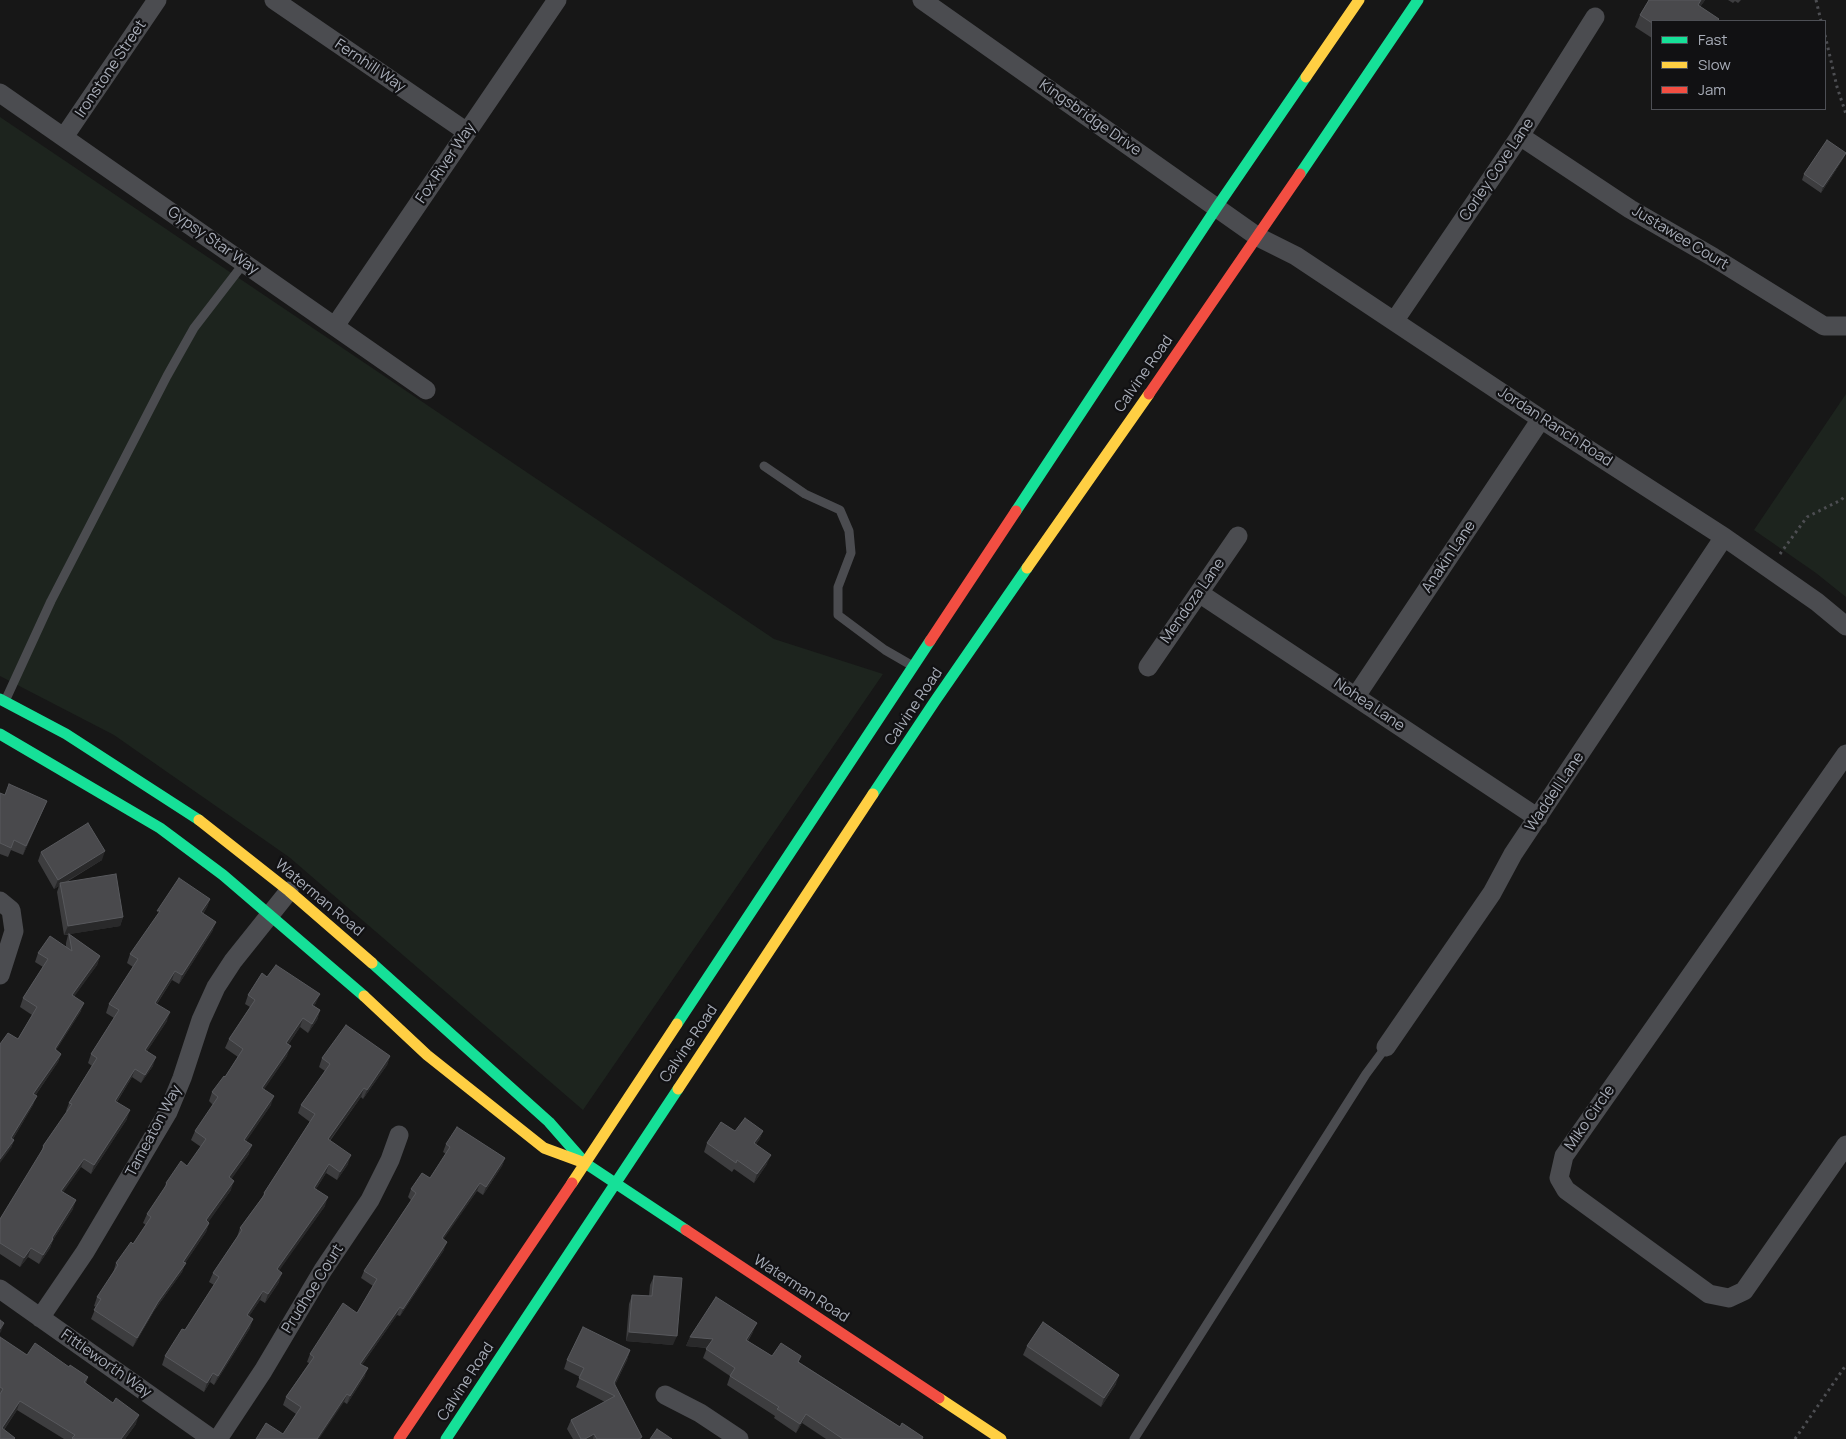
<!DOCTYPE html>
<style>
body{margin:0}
#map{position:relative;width:1846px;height:1439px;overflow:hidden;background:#171717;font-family:Manrope,sans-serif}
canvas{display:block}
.legend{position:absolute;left:1651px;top:20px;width:175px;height:90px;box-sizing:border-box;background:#111113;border:1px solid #4d4f55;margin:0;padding:6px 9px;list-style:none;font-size:15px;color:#a8adb8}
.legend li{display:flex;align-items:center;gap:10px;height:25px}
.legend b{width:25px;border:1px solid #4d4f55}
</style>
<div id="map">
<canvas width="1846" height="1439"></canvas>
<ul class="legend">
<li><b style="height:6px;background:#16e098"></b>Fast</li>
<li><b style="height:6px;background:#ffcf43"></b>Slow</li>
<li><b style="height:6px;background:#f24e42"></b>Jam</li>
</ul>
</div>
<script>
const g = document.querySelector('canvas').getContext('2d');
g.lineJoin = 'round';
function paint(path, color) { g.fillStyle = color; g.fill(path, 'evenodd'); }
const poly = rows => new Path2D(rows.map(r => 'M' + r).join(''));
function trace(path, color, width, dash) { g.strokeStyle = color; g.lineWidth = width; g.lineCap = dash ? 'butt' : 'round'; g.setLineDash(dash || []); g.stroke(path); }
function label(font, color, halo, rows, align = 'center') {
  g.font = font + ' Manrope,sans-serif'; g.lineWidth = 4.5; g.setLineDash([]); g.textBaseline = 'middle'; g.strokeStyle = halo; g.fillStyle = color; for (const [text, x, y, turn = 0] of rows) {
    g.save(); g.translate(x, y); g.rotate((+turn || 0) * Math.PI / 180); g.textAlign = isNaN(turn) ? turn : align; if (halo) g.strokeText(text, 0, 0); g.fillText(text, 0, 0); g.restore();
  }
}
const green = poly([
 [0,117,774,639,883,674,583,1110,289,857,114,735,0,676],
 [1846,394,1846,597,1816,573,1754,530]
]);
const path = poly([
 [1816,0,1821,21],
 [1825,35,1837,87,1846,114],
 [1780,554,1807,517,1841,500,1846,495],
 [1795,1439,1846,1365]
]);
const lane = poly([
 [764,466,805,494,840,510,849,531,851,553,838,587,838,615,885,650,911,665],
 [6,699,51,601,167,376,194,328,244,263],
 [1134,1439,1366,1074,1386,1047]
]);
const street = poly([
 [274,0,467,132],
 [922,0,1258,237,1296,256,1541,419,1724,537,1817,602,1846,626],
 [0,93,426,390],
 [1520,136,1630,209,1713,257,1824,326,1846,326],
 [64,137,157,0],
 [1395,320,1520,136,1595,17],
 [335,326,557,0],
 [1199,593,1538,818],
 [1148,667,1238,536],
 [1356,696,1541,419],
 [1846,754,1564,1156,1559,1178,1566,1190,1709,1294,1729,1298,1744,1291,1846,1145],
 [0,901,11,910,14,931,0,975],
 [1386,1047,1492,893,1513,854,1724,537],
 [0,1289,212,1439],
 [40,1318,85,1252,168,1112,182,1078,201,1020,216,987,233,961,289,891],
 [665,1395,700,1413,739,1439],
 [218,1439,263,1371,323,1270,370,1200,390,1160,399,1135]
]);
const fast = poly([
 [1300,174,1418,0],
 [1016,511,1217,207,1306,77],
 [0,699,66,734,199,820],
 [0,734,160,828,223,875,364,996],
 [873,794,935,701,1027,568],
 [372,963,549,1122,585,1163,686,1230],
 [677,1024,930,641],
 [446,1439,678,1089]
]);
const slow = poly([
 [1306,77,1359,0],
 [1027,568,1149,394],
 [199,820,289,891,372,963],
 [364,996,427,1055,544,1148,582,1162],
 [678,1089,873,794],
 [572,1183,677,1024],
 [939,1398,1001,1439]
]);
const jam = poly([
 [1149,394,1300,174],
 [930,641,1016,511],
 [686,1230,939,1398],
 [399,1439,572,1183]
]);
const wall = poly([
 [1649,0,1705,0,1700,7,1652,21,1652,38,1635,27,1640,15],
 [1728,0,1741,0,1738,3,1735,1,1733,3],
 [1846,153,1843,159,1821,193,1802,180,1804,174],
 [0,793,5,795,47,801,23,855,11,850,8,857,0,854],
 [41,852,102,860,65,883,123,917,120,926,69,934,100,956,97,965,74,996,81,1011,56,1050,61,1054,58,1062,35,1096,33,1105,13,1139,14,1140,11,1148,18,1039,32,1015,20,1007,23,998,43,967,35,962,38,953,66,948,66,943,68,935,64,935,57,892,59,886,54,889,38,861],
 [210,899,207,907,203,914,213,930,179,984,172,980,157,1004,167,1021,147,1051,153,1066,141,1083,132,1077,117,1102,127,1119,91,1174,81,1167,63,1192,73,1209,53,1240,50,1248,39,1264,28,1257,20,1267,0,1254,0,1219,40,1155,43,1146,67,1112,66,1111,69,1103,92,1066,88,1063,91,1054,114,1018,106,1013,109,1004,133,967,127,963,130,954],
 [267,977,316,1003,314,1006,320,1010,317,1020,308,1033,300,1027,288,1045,287,1056,264,1089,271,1105,246,1141,249,1154,231,1179,231,1190,208,1222,209,1223,206,1232,185,1263,182,1272,154,1311,133,1347,91,1319,96,1307,94,1306,97,1297,113,1273,116,1263,133,1244,146,1225,143,1223,147,1214,164,1189,166,1183,187,1166,201,1147,191,1140,195,1131,213,1105,209,1101,212,1092,225,1077,238,1057,225,1048,229,1039,250,1007,245,1004,248,995],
 [390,1056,387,1065,363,1099,361,1097,330,1141,348,1164,337,1180,326,1173,316,1189,325,1206,279,1270,279,1282,265,1303,260,1300,249,1316,250,1328,214,1385,210,1382,204,1392,162,1365,165,1356,185,1330,214,1285,209,1282,213,1273,237,1237,240,1228,262,1198,264,1193,310,1122,298,1113,301,1105,325,1071,319,1067,322,1058],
 [735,1131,763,1131,759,1140,756,1144,767,1164,754,1183,734,1169,732,1172,704,1152,707,1143],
 [446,1144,505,1158,502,1166,483,1195,477,1191,443,1239,444,1250,400,1316,397,1315,362,1365,365,1376,347,1404,344,1402,283,1434,296,1414,283,1405,286,1397,309,1363,307,1362,310,1354,357,1313,373,1286,361,1278,364,1271,411,1200,408,1197,411,1189,430,1178,446,1154,443,1152],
 [654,1276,673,1345,626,1341,629,1304,632,1295,649,1296,650,1285],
 [753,1332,748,1341,772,1356,799,1362,900,1427,923,1439,826,1439,802,1423,796,1433,774,1418,775,1416,727,1385,730,1376,703,1358,707,1348,686,1346,690,1337],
 [0,1337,27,1355,69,1367,88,1377,86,1383,136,1424,125,1439,64,1439,17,1410,4,1430,0,1439],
 [1027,1346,1116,1384,1101,1407,1023,1355],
 [630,1350,627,1360,615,1385,642,1437,641,1439,573,1439,567,1429,571,1420,605,1402,576,1387,580,1377,564,1369,567,1360]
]);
const shadedWall = poly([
 [1701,0,1705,0,1693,17,1698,5],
 [1846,153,1843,159,1821,193,1823,187],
 [47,801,23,855,26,846],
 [105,851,102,860,60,885,60,883,59,886,54,889,58,880],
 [210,899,207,907,198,921,201,912],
 [123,917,120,926,64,935,68,926],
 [216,922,213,930,179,984,182,975],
 [100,956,97,965,69,1004,72,995],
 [175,971,172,980,152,1011,155,1003],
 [320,994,316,1003,309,1014,312,1005],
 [84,1003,81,1011,51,1058,55,1049],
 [320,1010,317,1020,308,1033,312,1024],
 [170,1012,167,1021,142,1059,145,1050],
 [303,1018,300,1027,283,1052,286,1043],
 [291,1046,287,1056,259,1097,262,1088],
 [61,1054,58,1062,30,1103,33,1094],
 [390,1056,387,1065,363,1099,367,1090],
 [156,1057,153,1066,141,1083,145,1075],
 [135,1069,132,1077,112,1109,115,1101],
 [364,1088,361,1097,324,1148,328,1139],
 [37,1096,33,1105,8,1147,11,1138],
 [274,1096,271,1105,241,1149,244,1140],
 [130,1110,127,1119,91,1174,94,1165],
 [763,1131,759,1140,751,1152,754,1143],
 [14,1140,11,1148,0,1163,0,1159],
 [252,1145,249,1154,226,1187,229,1177],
 [351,1155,348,1164,337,1180,340,1172],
 [771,1155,767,1164,754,1183,757,1174],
 [505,1158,502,1166,483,1195,486,1187],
 [84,1159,81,1167,58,1200,61,1191],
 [329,1164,326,1173,311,1197,314,1188],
 [234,1181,231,1190,203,1230,206,1220],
 [480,1183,477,1191,439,1246,442,1238],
 [328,1197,325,1206,274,1278,277,1269],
 [76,1200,73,1209,53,1240,50,1248,39,1264,43,1255,52,1238],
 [209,1223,206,1232,180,1271,183,1262],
 [447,1242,444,1250,400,1316,403,1309],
 [31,1248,28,1257,20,1267,24,1258],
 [186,1263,182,1272,154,1311,133,1347,137,1338,158,1302],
 [282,1273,279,1282,265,1303,268,1294],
 [263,1291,260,1300,244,1324,247,1315],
 [400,1307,397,1315,357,1372,360,1364],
 [253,1319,250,1328,214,1385,218,1376],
 [4,1323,1,1332,0,1333,0,1329],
 [757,1323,753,1332,742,1349,746,1340],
 [629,1332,677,1336,673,1345,626,1341],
 [690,1337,713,1339,710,1348,686,1346],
 [630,1350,627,1360,611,1393,614,1383],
 [368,1368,365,1376,347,1404,350,1396],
 [213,1373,210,1382,204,1392,207,1383],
 [1119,1375,1116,1384,1101,1407,1104,1398],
 [347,1394,344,1402,319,1439,317,1439],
 [20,1401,17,1410,0,1435,2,1428],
 [806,1414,802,1423,796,1433,800,1424],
 [139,1415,136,1424,125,1439,121,1439],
 [594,1434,593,1439,585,1439]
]);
const building = poly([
 [1649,0,1701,0,1698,5,1719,19,1718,20,1720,21,1652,21,1652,23,1640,15,1649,0],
 [1827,140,1846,153,1823,187,1804,174,1827,140],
 [9,784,47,801,26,846,14,840,11,848,0,843,0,793,5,795,9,784],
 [88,823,105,851,58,880,41,852,88,823],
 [116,874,123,917,68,926,60,883,116,874],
 [179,878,210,899,201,912,216,922,182,975,175,971,155,1003,170,1012,145,1050,156,1057,145,1075,135,1069,115,1101,130,1110,94,1165,84,1159,61,1191,76,1200,52,1238,53,1239,43,1255,31,1248,24,1258,0,1243,0,1219,44,1147,43,1146,72,1104,69,1103,97,1058,91,1054,119,1010,109,1004,138,959,130,954,160,911,157,911,179,878],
 [69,934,100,956,72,995,84,1003,55,1049,61,1054,33,1094,37,1096,11,1138,14,1140,0,1159,0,1044,8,1033,18,1039,37,1007,23,998,48,959,38,953,50,936,72,951,69,934],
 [276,965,320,994,312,1005,320,1010,312,1024,303,1018,286,1043,291,1046,262,1088,274,1096,244,1140,252,1145,229,1177,234,1181,206,1220,209,1223,183,1262,186,1263,158,1302,137,1338,94,1310,101,1299,97,1297,118,1265,116,1263,131,1242,133,1244,151,1217,147,1214,167,1184,166,1183,181,1161,187,1166,206,1139,195,1131,218,1097,212,1092,224,1076,225,1077,243,1049,229,1039,255,1000,248,995,262,973,267,977,276,965],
 [346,1025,390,1056,367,1090,364,1088,328,1139,351,1155,340,1172,329,1164,314,1188,328,1197,277,1269,282,1273,268,1294,263,1291,247,1315,253,1319,218,1376,213,1373,207,1383,165,1356,182,1329,185,1330,219,1277,213,1273,242,1230,240,1228,265,1194,264,1193,315,1114,301,1105,330,1064,322,1058,346,1025],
 [745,1118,763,1131,754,1143,771,1155,757,1174,737,1160,736,1163,707,1143,721,1122,735,1131,745,1118],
 [457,1127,505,1158,486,1187,480,1183,442,1238,447,1242,403,1309,400,1307,360,1364,368,1368,350,1396,347,1394,317,1439,256,1439,266,1423,283,1434,301,1407,286,1397,314,1357,310,1354,343,1303,357,1313,377,1279,364,1271,416,1193,411,1189,422,1173,430,1178,450,1147,446,1144,457,1127],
 [654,1276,682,1278,677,1336,629,1332,632,1295,652,1296,654,1276],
 [716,1297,757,1323,746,1340,772,1356,781,1343,801,1356,798,1362,900,1427,902,1423,923,1437,922,1439,843,1439,806,1414,800,1424,777,1409,779,1407,730,1376,735,1368,706,1349,713,1339,690,1337,716,1297],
 [0,1320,4,1323,0,1329,0,1320],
 [1043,1322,1119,1375,1104,1398,1027,1346,1043,1322],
 [583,1327,630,1350,614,1383,642,1437,638,1439,597,1439,594,1434,585,1439,581,1439,571,1420,615,1396,579,1378,584,1368,567,1360,583,1327],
 [0,1337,27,1355,35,1343,69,1367,70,1365,88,1377,84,1382,113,1403,116,1398,139,1415,121,1439,73,1439,72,1438,75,1435,20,1401,2,1428,15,1438,14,1439,0,1439,0,1394,3,1389,0,1387,0,1337],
 [657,1429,672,1439,650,1439,657,1429]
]);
const streetNames = [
 ["Fernhill Way",370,66,34],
 ["Ironstone Street",111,69,-56],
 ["Kingsbridge Drive",1090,118,35],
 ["Fox River Way",446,163,-56],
 ["Corley Cove Lane",1497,170,-56],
 ["Justawee Court",1680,238,31],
 ["Gypsy Star Way",213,241,35],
 ["Calvine Road",1144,374,-55],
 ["Jordan Ranch Road",1555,427,33],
 ["Anakin Lane",1449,557,-56],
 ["Mendoza Lane",1193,601,-55],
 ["Nohea Lane",1369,705,34],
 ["Calvine Road",914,707,-56],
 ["Waddell Lane",1555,792,-56],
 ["Waterman Road",319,898,40],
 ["Calvine Road",689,1044,-56],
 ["Miko Circle",1590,1118,-55],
 ["Tameaton Way",154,1131,-62],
 ["Prudhoe Court",313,1289,-58],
 ["Waterman Road",801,1289,33],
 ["Fittleworth Way",106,1364,35],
 ["Calvine Road",466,1382,-57]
];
paint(green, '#1d241e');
trace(path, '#4d4e52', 3, [2.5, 4]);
trace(lane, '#4b4c50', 9);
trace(street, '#4b4c50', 19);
trace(fast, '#16e098', 11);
trace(slow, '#ffcf43', 11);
trace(jam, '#f24e42', 11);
paint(wall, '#3d3d3f');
paint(shadedWall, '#29292a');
paint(building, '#49494c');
trace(building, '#58595d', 1);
label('15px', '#a8adb8', '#111113', streetNames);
</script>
